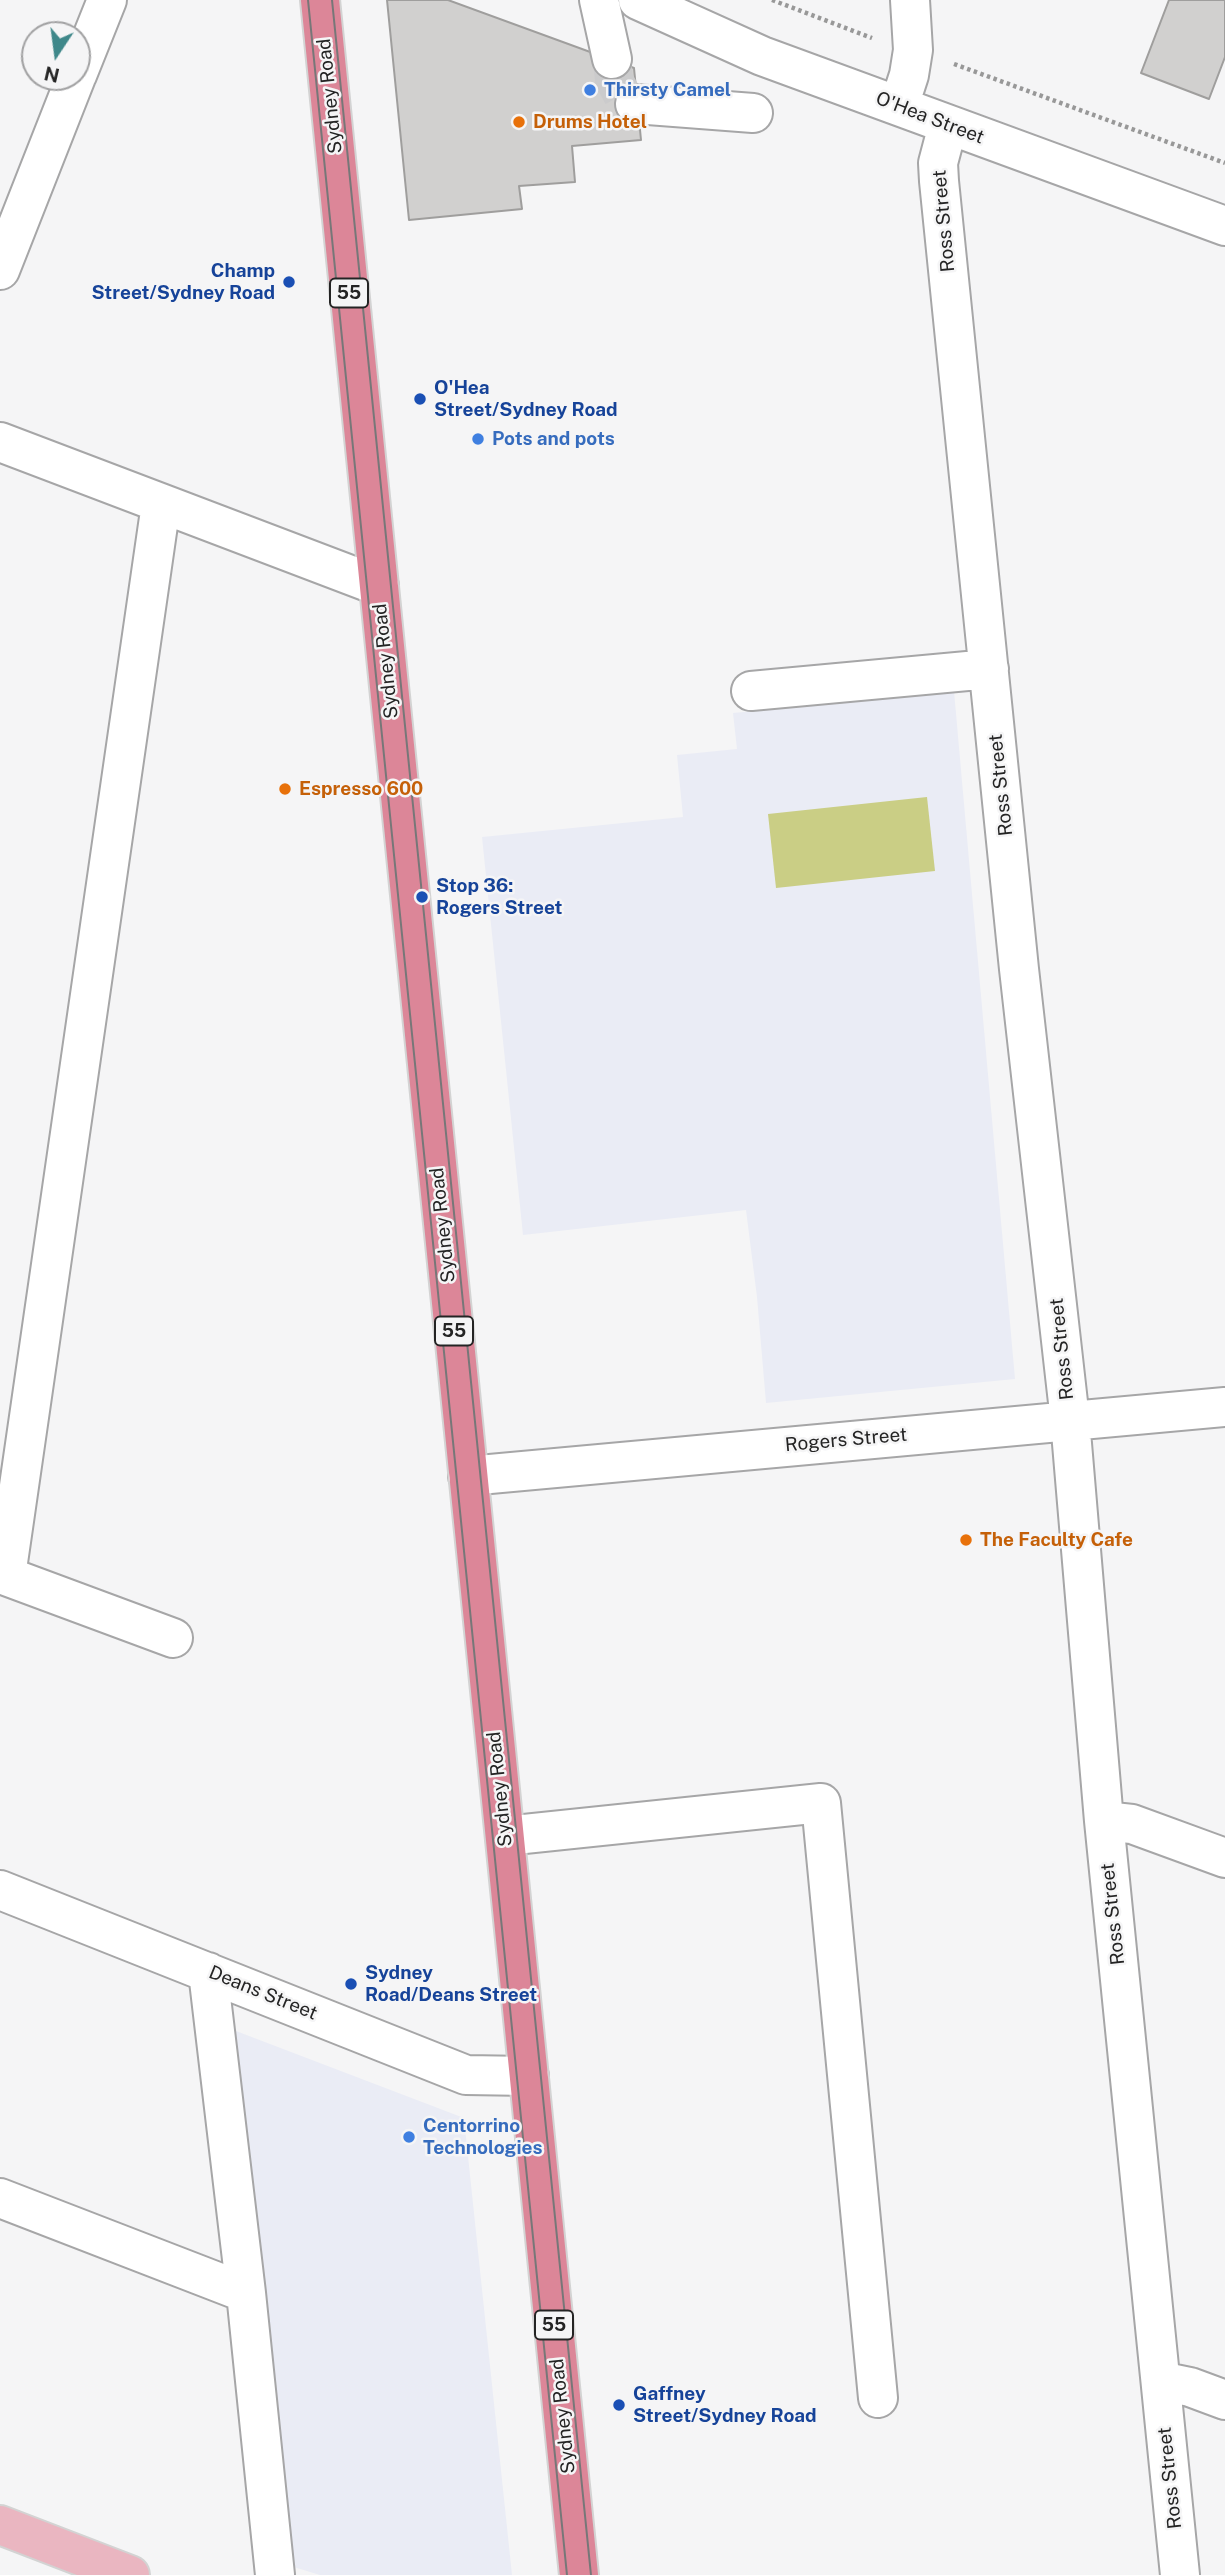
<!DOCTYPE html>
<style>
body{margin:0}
#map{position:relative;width:1225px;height:2575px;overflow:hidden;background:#f5f5f6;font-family:"Public Sans",sans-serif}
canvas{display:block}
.north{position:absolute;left:21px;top:21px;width:70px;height:70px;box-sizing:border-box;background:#f5f5f6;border:2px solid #a1a1a2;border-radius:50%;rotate:193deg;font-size:19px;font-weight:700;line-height:28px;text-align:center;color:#242424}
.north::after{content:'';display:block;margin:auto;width:24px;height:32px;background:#3f888a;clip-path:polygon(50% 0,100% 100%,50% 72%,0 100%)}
</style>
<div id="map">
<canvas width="1225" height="2575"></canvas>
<div class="north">N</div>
</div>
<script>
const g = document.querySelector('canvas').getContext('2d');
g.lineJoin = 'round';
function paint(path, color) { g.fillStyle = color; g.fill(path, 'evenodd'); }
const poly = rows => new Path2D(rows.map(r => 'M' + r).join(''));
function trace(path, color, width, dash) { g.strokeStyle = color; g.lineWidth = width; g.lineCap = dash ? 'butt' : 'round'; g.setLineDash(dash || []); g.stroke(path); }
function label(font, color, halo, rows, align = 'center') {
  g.font = font + ' "Public Sans",sans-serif'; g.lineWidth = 5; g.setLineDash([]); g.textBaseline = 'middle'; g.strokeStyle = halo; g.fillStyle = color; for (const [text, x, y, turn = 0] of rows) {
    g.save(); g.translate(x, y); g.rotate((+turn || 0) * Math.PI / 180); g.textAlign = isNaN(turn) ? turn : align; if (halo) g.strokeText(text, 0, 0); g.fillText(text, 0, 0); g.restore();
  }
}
const built = poly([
 [954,691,1015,1379,766,1403,757,1297,746,1210,523,1235,482,837,683,817,677,755,737,749,733,713],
 [215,2023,464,2118,512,2575,320,2575,274,2561]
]);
const green = poly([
 [927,797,935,871,776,888,768,814]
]);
const building = poly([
 [387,0,448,0,634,68,641,140,572,146,575,182,519,186,522,209,409,220,387,0],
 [1169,0,1225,0,1225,57,1209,99,1141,73,1169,0]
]);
const minorTunnel = poly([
 [612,59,614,80,624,98,635,104]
]);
const path = poly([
 [772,0,872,38],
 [954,64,1225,163]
]);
const minor = poly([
 [599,0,612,59],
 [638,0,762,56,1225,226],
 [77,75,107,0],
 [635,104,753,113],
 [899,106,909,75,913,50,910,0],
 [948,125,938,163,939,181,1019,969,1070,1420,1104,1821,1180,2575],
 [0,270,76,77],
 [0,442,379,586],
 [751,691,989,669],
 [468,1476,1225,1407],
 [0,1573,6,1576,161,504],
 [6,1576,173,1638],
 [1104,1821,1132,1824,1225,1858],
 [505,1836,821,1803,878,2398],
 [0,1890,466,2075,529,2076],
 [208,1972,246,2293,275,2575],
 [0,2198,246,2293],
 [1161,2381,1190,2387,1225,2400]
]);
const major = poly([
 [0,2525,130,2575]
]);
const highway = poly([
 [320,0,579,2575]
]);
const tram = poly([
 [308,0,567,2575],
 [332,0,591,2575]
]);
const markers = [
 [590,90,7,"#3f7fe0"],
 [519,122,7,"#e8710a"],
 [289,282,7,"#1a4fb4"],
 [420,399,7,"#1a4fb4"],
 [478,439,7,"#3f7fe0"],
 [285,789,7,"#e8710a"],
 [422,897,7,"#1a4fb4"],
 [966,1540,7,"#e8710a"],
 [351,1984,7,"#1a4fb4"],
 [409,2137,7,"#3f7fe0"],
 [619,2405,7,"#1a4fb4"]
];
const shields = [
 [349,293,38],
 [454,1331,38],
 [554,2325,38]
];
const shieldNames = [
 ["55",349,293],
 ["55",454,1331],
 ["55",554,2325]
];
const shopNames = [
 ["Thirsty Camel",604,90],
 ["Pots and pots",492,439],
 ["Centorrino",423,2126],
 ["Technologies",423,2148]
];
const streetNames = [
 ["Sydney Road",330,96,-96],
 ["O'Hea Street",930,118,21],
 ["Ross Street",944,221,-95],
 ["Sydney Road",386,661,-96],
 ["Ross Street",1001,785,-96],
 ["Sydney Road",443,1225,-96],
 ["Ross Street",1062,1349,-96],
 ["Rogers Street",846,1440,-5],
 ["Sydney Road",500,1789,-96],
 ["Ross Street",1113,1914,-96],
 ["Deans Street",263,1993,22],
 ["Sydney Road",563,2416,-96],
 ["Ross Street",1170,2478,-96]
];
const foodNames = [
 ["Drums Hotel",533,122],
 ["Espresso 600",299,789],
 ["The Faculty Cafe",980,1540]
];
const transitNames = [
 ["Champ",275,271,"right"],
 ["Street/Sydney Road",275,293,"right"],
 ["O'Hea",434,388],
 ["Street/Sydney Road",434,410],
 ["Stop 36:",436,886],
 ["Rogers Street",436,908],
 ["Sydney",365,1973],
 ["Road/Deans Street",365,1995],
 ["Gaffney",633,2394],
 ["Street/Sydney Road",633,2416]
];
paint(built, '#eaecf5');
paint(green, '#cace85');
paint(building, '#d1d0cf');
trace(building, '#9f9e9d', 2);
trace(minorTunnel, '#cbcbcc', 38, [38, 19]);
trace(minor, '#a6a6a7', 42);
trace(major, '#d3d3d3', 42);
trace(highway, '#d3d3d3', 42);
trace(path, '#989898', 4.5, [3.5, 3.5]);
trace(minor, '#fff', 38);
trace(major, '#eab6c1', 38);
trace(highway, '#dc8698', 38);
trace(tram, '#777778', 2);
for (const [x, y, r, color] of markers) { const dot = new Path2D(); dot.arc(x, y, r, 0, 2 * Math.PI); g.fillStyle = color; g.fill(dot); trace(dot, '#f5f5f6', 2.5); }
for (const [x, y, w] of shields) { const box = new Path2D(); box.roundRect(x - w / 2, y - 14.5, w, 29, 5); g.fillStyle = '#f5f5f6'; g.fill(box); trace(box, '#242424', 2); }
label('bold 18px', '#242424', null, shieldNames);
label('bold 19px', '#366cbe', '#f5f5f6', shopNames, 'left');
label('19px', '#242424', '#f5f5f6', streetNames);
label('bold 19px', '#c56008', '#f5f5f6', foodNames, 'left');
label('bold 19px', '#164399', '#f5f5f6', transitNames, 'left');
</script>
